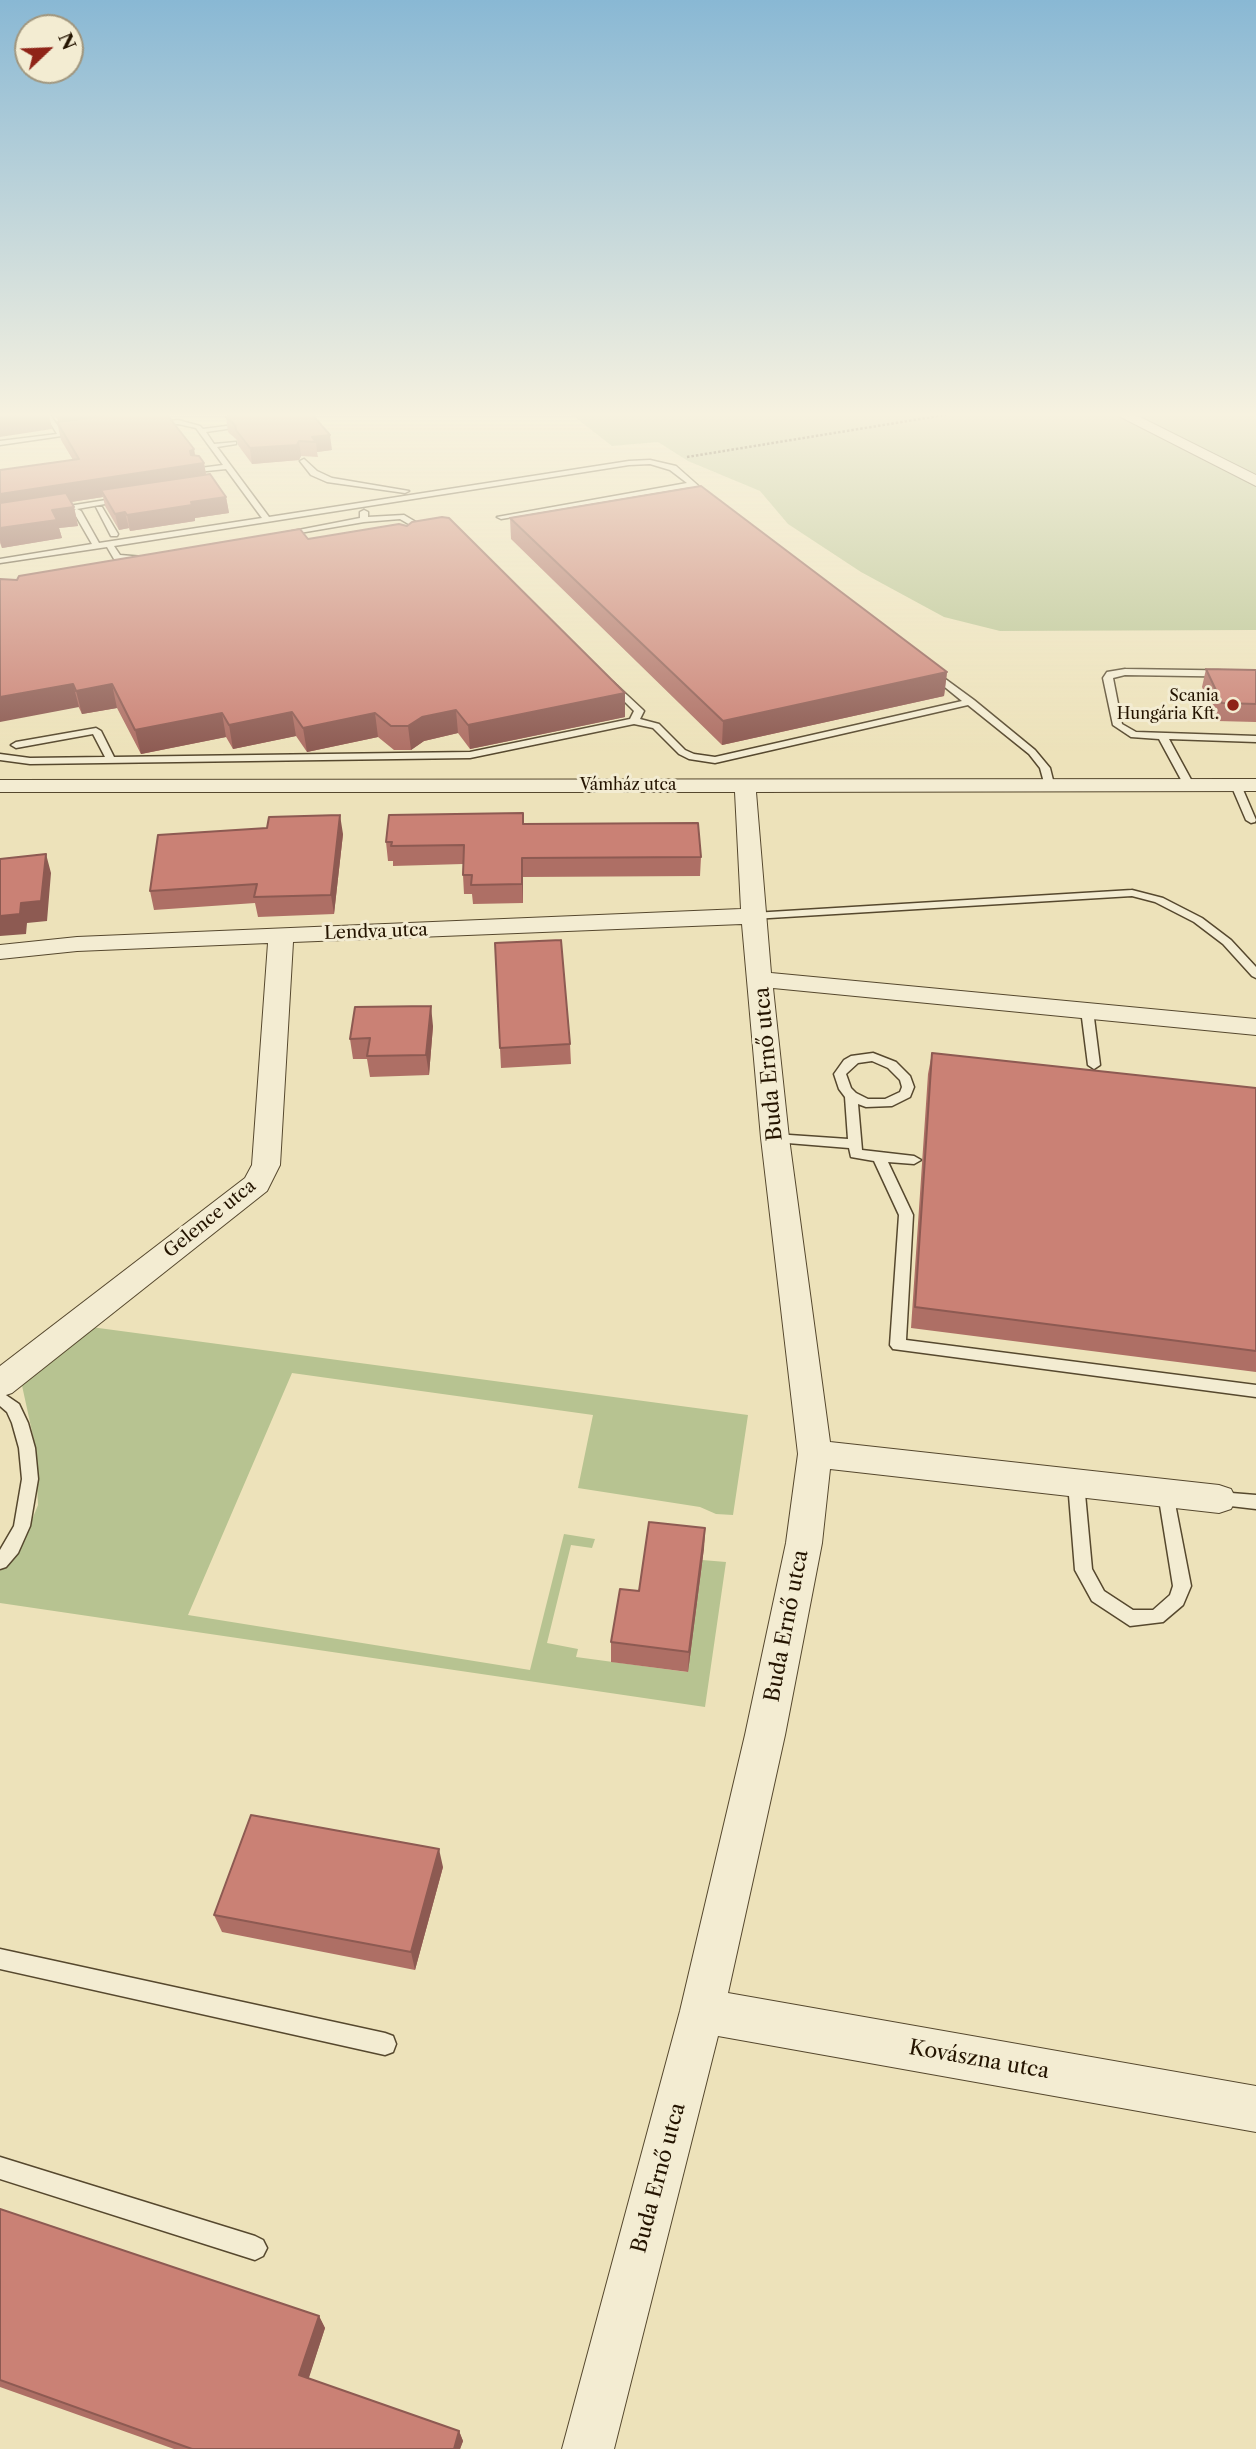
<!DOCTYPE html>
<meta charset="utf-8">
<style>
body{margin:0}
#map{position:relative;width:1256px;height:2449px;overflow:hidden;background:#ede2ba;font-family:"Libre Caslon Text",serif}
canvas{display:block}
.north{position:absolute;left:14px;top:14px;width:70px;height:70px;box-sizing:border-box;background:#f3ecd2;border:2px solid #a0967e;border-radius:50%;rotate:67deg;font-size:19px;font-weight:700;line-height:28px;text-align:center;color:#241400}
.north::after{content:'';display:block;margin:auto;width:24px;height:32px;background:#8f2418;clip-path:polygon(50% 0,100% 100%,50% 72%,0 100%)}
</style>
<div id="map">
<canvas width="1256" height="2449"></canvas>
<div class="north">N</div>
</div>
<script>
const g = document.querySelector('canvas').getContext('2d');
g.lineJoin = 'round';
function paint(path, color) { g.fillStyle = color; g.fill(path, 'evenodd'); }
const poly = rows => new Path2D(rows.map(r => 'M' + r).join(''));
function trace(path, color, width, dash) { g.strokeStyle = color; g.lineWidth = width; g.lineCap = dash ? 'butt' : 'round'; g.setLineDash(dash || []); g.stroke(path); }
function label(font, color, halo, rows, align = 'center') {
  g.font = font + ' "Libre Caslon Text",serif'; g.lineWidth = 6; g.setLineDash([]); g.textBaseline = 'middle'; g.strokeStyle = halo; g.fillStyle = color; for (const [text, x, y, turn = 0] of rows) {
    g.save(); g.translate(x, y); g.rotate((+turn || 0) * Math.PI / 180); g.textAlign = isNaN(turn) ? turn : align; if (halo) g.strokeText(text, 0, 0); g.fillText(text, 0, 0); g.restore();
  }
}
const green = poly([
 [567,411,1256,411,1256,630,1000,631,944,617,861,572,788,524,760,491,688,461,658,442,612,446],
 [91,1327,748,1415,733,1515,716,1514,700,1507,578,1488,593,1415,292,1373,188,1615,530,1670,564,1534,595,1539,592,1548,571,1545,547,1643,578,1649,576,1657,687,1672,702,1560,726,1562,705,1707,0,1603,0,1571,23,1542,38,1505,35,1445,21,1381]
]);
const path = poly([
 [687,457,969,411]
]);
const lane = poly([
 [48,412,63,433,79,431,82,433,0,445,0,441,57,434,45,414,48,412],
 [178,420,200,426,203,429,249,423,247,426,206,432,214,444,236,442,236,444,217,447,269,517,629,461,650,460,676,466,711,497,704,499,691,487,501,519,497,517,687,483,670,470,650,464,629,465,114,546,120,555,144,557,145,559,141,561,114,559,107,547,0,563,0,559,92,544,73,511,76,509,53,512,52,510,56,508,125,497,126,499,122,501,77,509,81,511,99,543,262,518,226,469,197,472,196,470,200,468,223,465,196,428,178,424,155,425,152,423,178,420],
 [304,459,317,471,332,478,409,491,405,493,327,482,311,475,300,461,304,459],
 [96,507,102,507,118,534,117,536,111,536,96,507],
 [364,510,368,512,368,517,404,515,431,531,424,533,400,519,364,522,282,536,278,534,360,518,360,512,364,510],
 [1125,669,1256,671,1256,677,1125,675,1113,678,1122,724,1136,732,1256,736,1256,742,1169,739,1194,785,1185,787,1159,739,1131,737,1113,725,1103,678,1107,672,1125,669],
 [933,670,974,700,1035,750,1050,768,1054,784,1053,786,1045,786,1040,768,1029,754,968,705,715,763,689,759,679,754,653,728,634,724,470,758,30,764,0,760,0,754,30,758,105,757,93,734,16,748,11,745,16,742,96,728,101,731,114,757,470,752,630,719,634,711,610,687,610,683,613,682,642,709,644,711,640,719,659,724,685,750,694,754,715,757,962,701,930,675,928,673,933,670],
 [1236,782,1241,785,1256,820,1255,822,1251,823,1246,820,1231,785,1236,782],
 [1132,890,1163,898,1202,918,1231,940,1256,967,1256,978,1252,976,1223,944,1194,922,1155,902,1132,896,753,919,747,916,753,913,1132,890],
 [1087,1006,1093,1010,1100,1065,1094,1069,1088,1065,1081,1010,1087,1006],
 [873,1053,896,1062,910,1076,914,1087,910,1097,892,1106,866,1107,858,1104,862,1150,914,1156,921,1160,914,1164,888,1162,913,1215,906,1340,1256,1385,1256,1397,893,1349,890,1345,899,1215,874,1161,851,1157,849,1148,775,1142,768,1138,775,1134,848,1139,845,1097,839,1089,834,1074,844,1060,851,1056,873,1053],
 [872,1061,888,1068,900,1080,902,1087,900,1092,885,1099,868,1099,856,1093,851,1088,846,1074,858,1063,872,1061],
 [0,1391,19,1404,28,1423,35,1448,38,1479,30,1526,18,1553,6,1567,0,1569,0,1550,14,1526,22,1479,19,1448,12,1423,7,1412,0,1406,0,1391],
 [1076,1476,1082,1478,1084,1483,1092,1569,1104,1591,1133,1610,1153,1610,1170,1595,1173,1586,1158,1493,1160,1488,1166,1486,1172,1488,1191,1586,1183,1605,1163,1622,1130,1626,1092,1601,1075,1570,1068,1483,1070,1478,1076,1476],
 [1219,1492,1256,1495,1256,1509,1213,1504,1211,1499,1213,1494,1219,1492],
 [0,1949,385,2033,393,2036,396,2044,393,2052,385,2055,0,1969,0,1949],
 [0,2157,255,2236,263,2240,267,2248,263,2256,255,2260,0,2179,0,2157]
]);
const street = poly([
 [1109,411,1128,411,1256,475,1256,486,1109,411],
 [1256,779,1256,791,756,792,771,973,1256,1019,1256,1035,773,988,789,1138,830,1442,1219,1485,1231,1489,1236,1499,1231,1509,1219,1513,830,1469,822,1543,785,1735,728,1993,1256,2086,1256,2132,718,2036,614,2449,562,2449,680,2011,745,1735,786,1543,798,1454,761,1138,742,924,293,942,280,1165,267,1191,12,1393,0,1397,0,1366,245,1178,252,1165,268,943,77,951,0,959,0,945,77,937,741,909,735,792,0,792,0,780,1256,779]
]);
const wall = poly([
 [258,411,332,450,317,452,318,457,301,456,299,460,252,464,238,445,237,440,228,432,226,417],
 [52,412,167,411,165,412,195,456,204,463,206,474,226,497,229,513,195,518,195,521,130,531,129,528,119,530,105,506,103,497,71,502,74,507,78,526,59,528,62,538,2,548,0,543,0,470,73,460,61,440,57,422,59,422],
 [510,518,947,672,944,696,722,745,511,539],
 [308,539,625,717,470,749,458,733,424,741,411,750,394,750,378,737,307,752,296,736,233,749,226,737,141,754,117,708,82,714,17,580],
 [1206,669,1256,670,1256,722,1217,721,1202,687],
 [523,824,701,857,700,876,523,877,523,903,473,904,472,894,464,894,463,875,463,864,393,866,393,861,388,861,386,842],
 [343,834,334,914,258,917,255,903,154,910,150,891],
 [433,1026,429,1075,370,1077,367,1059,353,1059,350,1039],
 [570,1044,571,1064,501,1068,500,1048],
 [932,1053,1256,1088,1256,1372,911,1328,928,1074],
 [705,1528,704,1548,688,1672,611,1662,611,1642],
 [443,1867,415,1970,222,1932,214,1915],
 [0,2209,319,2316,325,2328,308,2379,459,2431,463,2441,460,2449,174,2449,0,2387]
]);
const shadedWall = poly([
 [43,411,48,411,52,429,0,437,0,417],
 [167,411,159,414,64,430,60,412],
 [330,435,332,450,317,452,316,442,312,437],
 [299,441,301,456,299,460,252,464,250,448],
 [194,449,197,464,204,463,207,481,101,490,103,497,0,513,0,494,190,451],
 [226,497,229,513,195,518,195,521,130,531,127,515,191,502],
 [74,507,78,526,59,528,62,538,2,548,0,540,0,528,52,510],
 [125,512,129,528,119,530,115,514],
 [947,672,944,696,722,745,723,721],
 [73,684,79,707,0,722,0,697],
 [112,684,117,708,82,714,76,691],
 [625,693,625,717,470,749,468,725],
 [456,710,458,733,424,741,411,750,408,726,422,717],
 [292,712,296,736,233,749,229,725],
 [222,713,226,737,141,754,135,730],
 [375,713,378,737,307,752,303,728],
 [340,815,343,834,334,914,331,895],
 [46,854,51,873,47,921,27,923,26,934,0,936,0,916,21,903],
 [522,858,523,877,523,903,522,884],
 [431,1006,433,1026,429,1075,426,1055],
 [705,1528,704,1548,688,1672,689,1652],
 [439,1849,443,1867,415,1970,411,1952],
 [319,2316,325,2328,306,2387,299,2375],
 [459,2431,463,2441,460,2449,454,2449]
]);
const building = poly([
 [0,411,43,411,0,417,0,411],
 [141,411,164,411,194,449,190,451,191,455,199,456,204,463,0,494,0,470,79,459,57,422,141,411],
 [258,411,309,411,330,435,312,437,316,442,299,441,297,445,250,448,236,430,235,425,226,417,258,411],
 [210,474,226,497,191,502,192,505,127,515,125,512,115,514,101,490,210,474],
 [701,486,947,672,723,721,510,518,701,486],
 [66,493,74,507,52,510,57,520,0,528,0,503,66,493],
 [442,517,449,518,625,693,468,725,456,710,422,717,408,726,391,726,375,713,303,728,292,712,229,725,222,713,135,730,112,684,76,691,73,684,0,697,0,579,17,580,19,576,300,529,308,539,399,524,407,526,412,522,442,517],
 [1206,669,1256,670,1256,704,1222,703,1206,669],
 [523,813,523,824,698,823,701,857,522,858,522,884,471,885,472,875,463,875,464,845,391,846,392,842,386,842,389,815,523,813],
 [340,815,331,895,254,897,257,884,150,891,158,835,267,828,269,817,340,815],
 [46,854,41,901,21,903,20,914,0,916,0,859,46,854],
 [561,940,570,1044,500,1048,495,943,561,940],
 [431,1006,426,1055,367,1056,370,1038,350,1039,355,1007,431,1006],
 [932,1053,1256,1088,1256,1351,915,1307,932,1053],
 [649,1522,705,1528,689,1652,611,1642,620,1589,639,1591,649,1522],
 [251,1815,439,1849,411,1952,214,1915,251,1815],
 [0,2209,319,2316,299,2375,459,2431,454,2449,192,2449,0,2380,0,2209]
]);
const markers = [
 [1233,705,7,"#8f2418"]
];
const farPoinames = [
 ["Scania",1219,696],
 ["Hungária Kft.",1219,714]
];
const farStreetnames = [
 ["Vámház utca",628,785]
];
const streetNames = [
 ["Lendva utca",376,932,-2],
 ["Gelence utca",210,1219,-39]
];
const nearStreetnames = [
 ["Buda Ernő utca",769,1064,-95],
 ["Buda Ernő utca",787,1626,-79],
 ["Kovászna utca",979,2060,10],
 ["Buda Ernő utca",659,2178,-75]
];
paint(green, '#b7c391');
trace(lane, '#56482e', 3);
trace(street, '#56482e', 2);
trace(path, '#241400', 2.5, [2.5, 2]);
paint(lane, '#f3ecd2');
paint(street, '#f3ecd2');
paint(wall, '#ae6f65');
paint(shadedWall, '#8d5a52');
paint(building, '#ca8175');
trace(building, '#8d5a52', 2);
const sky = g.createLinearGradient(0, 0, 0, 754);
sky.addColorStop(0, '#89b8d4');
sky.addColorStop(0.55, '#f7f2e0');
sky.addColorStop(1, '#f7f2e000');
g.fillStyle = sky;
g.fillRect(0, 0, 1256, 754);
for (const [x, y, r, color] of markers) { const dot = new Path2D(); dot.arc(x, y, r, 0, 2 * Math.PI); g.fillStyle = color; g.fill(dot); trace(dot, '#f3ecd2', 2.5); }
label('16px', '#241400', '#f3ecd2', farPoinames, 'right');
label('16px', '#241400', '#f3ecd2', farStreetnames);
label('18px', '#241400', '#f3ecd2', streetNames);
label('21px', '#241400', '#f3ecd2', nearStreetnames);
</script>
